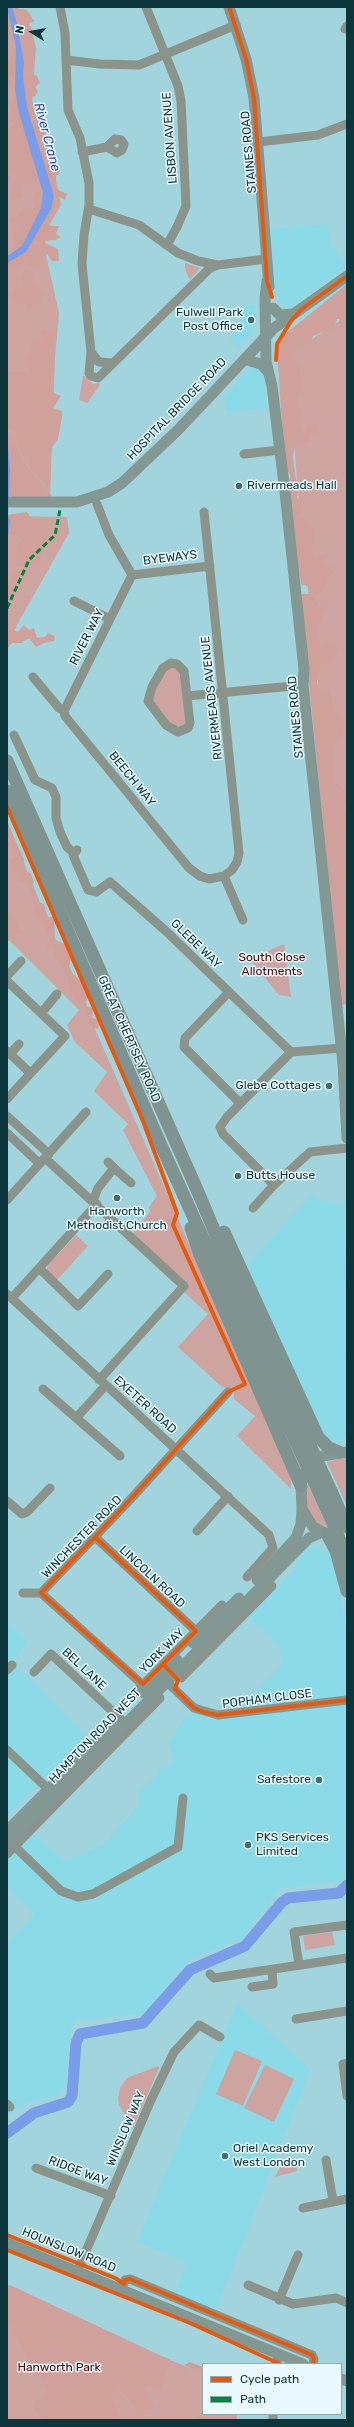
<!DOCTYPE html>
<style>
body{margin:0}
#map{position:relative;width:354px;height:2427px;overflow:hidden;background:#a2d4de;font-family:Rubik,sans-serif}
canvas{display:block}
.frame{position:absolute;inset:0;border:8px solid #0d363c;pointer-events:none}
.legend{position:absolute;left:202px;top:2363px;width:140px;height:52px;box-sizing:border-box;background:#e9f9fd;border:1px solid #91abb0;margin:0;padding:5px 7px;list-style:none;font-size:12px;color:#0d363c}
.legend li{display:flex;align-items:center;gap:8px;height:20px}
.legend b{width:20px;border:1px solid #91abb0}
.north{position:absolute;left:12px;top:12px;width:40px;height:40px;-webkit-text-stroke:3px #e9f9fd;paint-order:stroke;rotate:281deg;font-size:11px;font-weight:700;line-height:16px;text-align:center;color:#0d363c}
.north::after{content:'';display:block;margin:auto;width:14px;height:18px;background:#0d363c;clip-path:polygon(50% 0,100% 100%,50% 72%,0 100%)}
</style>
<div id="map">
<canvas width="354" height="2427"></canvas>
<div class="frame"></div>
<ul class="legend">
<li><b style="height:5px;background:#e8590c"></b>Cycle path</li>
<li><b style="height:5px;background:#00873e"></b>Path</li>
</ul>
<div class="north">N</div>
</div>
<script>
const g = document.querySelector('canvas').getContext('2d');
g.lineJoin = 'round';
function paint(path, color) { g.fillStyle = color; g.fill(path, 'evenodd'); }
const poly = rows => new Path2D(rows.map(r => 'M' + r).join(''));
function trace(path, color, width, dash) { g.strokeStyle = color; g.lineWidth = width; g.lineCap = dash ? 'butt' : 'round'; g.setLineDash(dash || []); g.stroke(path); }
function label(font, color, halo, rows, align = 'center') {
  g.font = font + ' Rubik,sans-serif'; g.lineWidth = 3; g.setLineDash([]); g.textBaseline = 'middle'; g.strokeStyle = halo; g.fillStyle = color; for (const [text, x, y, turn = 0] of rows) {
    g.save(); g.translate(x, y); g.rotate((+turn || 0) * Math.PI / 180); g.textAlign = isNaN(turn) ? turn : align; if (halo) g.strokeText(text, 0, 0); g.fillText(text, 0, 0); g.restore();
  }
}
const built = poly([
 [328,224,330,244,347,266,290,308,278,301,274,283,272,229],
 [255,305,256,324,250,335,238,347,230,338,240,327,243,306],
 [255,365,264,372,267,408,226,411,224,398,249,368],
 [313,1194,320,1202,344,1203,347,1436,341,1442,326,1439,247,1265,260,1249],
 [315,1547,332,1554,336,1565,347,1636,347,1696,239,1709,282,1665,280,1646,246,1616,296,1569,295,1563,309,1548],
 [7,1622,28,1642,13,1659,19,1665,17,1667,88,1737,7,1815],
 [347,1704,347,1872,341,1881,280,1889,240,1940,188,1960,143,2014,76,2020,71,2028,65,2084,59,2095,27,2102,7,2118,7,1943,35,1914,7,1886,7,1859,34,1833,64,1861,102,1846,141,1803,136,1796,158,1773,160,1764,165,1770,174,1761,168,1742,178,1733,175,1729,195,1710,202,1715],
 [237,2003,310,2070,216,2310,175,2292,187,2262,137,2242]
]);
const green = poly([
 [7,7,17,7,32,29,36,48,32,100,57,185,61,205,42,237,59,313,55,358,50,499,7,496],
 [185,263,200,268,190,280,185,269],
 [347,316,347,853,319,693,299,505,288,364,289,351,306,343],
 [83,376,85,376,93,384,99,383,100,385,87,403,79,400],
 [11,516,67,517,69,533,18,623,7,648,7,540],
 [182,667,190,723,172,731,149,695,163,668],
 [7,820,43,910,291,1477,291,1489,237,1436,255,1416,234,1399,233,1390,222,1387,178,1347,208,1314,127,1240,150,1212,149,1207,157,1196,123,1130,128,1124,94,1091,107,1072,75,1042,67,1025,79,1010,7,938],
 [284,944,291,997,279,995,250,959],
 [76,1235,88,1246,57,1280,47,1271,47,1266],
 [347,1457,347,1506,327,1462],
 [308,1485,328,1528,314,1522,306,1508,306,1490],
 [332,1932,335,1945,305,1950,303,1936],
 [235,2050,262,2061,243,2106,216,2094],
 [265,2065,294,2079,274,2122,244,2108],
 [158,2066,159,2068,133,2128,119,2105,118,2098,120,2088,127,2078],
 [296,2159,297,2171,275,2177,283,2162],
 [7,2290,203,2374,203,2414,236,2420,7,2420]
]);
const forest = poly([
 [7,7,27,10,34,21,27,25,31,31,35,51,32,68,28,73,37,76,40,83,35,87,38,91,35,96,31,98,34,111,32,113,39,130,47,132,47,134,41,136,42,147,50,169,57,165,60,169,59,174,56,176,56,186,57,189,67,194,65,200,56,195,54,189,51,198,42,191,43,184,34,180,23,181,20,188,23,194,22,198,13,200,10,195,17,177,13,171,9,184,7,183,7,130,15,124,7,120,7,115,12,113,8,106,14,101,18,85,28,73,23,72,24,49,21,40,22,35,20,33,14,41,10,33,7,34],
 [17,54,18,73,12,77,7,76,7,64,12,55],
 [37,191,45,199,54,200,55,207,45,222,51,226,59,226,56,234,61,237,55,240,45,241,45,243,58,249,59,261,52,261,47,254,42,256,38,273,25,261,16,269,11,266,7,268,7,256,12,260,19,257,14,243,16,239,13,236,15,230,21,228,10,222,12,217,17,218,21,211,27,208,35,208,32,197],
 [25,270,33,274,32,284,44,292,43,301,38,306,28,309,25,303,18,304,12,299,16,288,25,284,21,279],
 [347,284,347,325,341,327,339,319,337,319,334,327,313,336,311,342,296,348,291,355,292,360,299,366,302,389,296,399,302,413,299,420,300,427,304,434,309,423,318,425,315,434,307,435,309,438,308,442,296,442,293,456,295,475,299,487,297,497,303,507,300,516,314,528,315,536,311,549,314,558,321,554,326,556,323,565,329,566,333,573,327,577,326,587,317,593,310,587,301,584,287,483,291,476,285,467,277,351,284,335],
 [41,331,46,331,54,335,52,392,61,396,53,408,62,411,62,417,58,439,49,451,49,488,29,465,29,458,26,453,20,452,15,431,10,430,7,427,7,372,29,373,30,367,26,361,31,355,31,342,37,338,42,340],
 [7,435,11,437,22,461,45,490,51,495,51,498,12,498,7,486,10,448,7,447],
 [27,512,31,519,53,520,38,563,22,567,17,566,16,553,18,543,24,538,7,533,7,515],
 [20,571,18,590,7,602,7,584,14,573],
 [300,594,310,594,320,608,327,606,328,609,317,624,316,637,322,647,327,641,338,649,330,662,325,662,321,658,317,683,320,692,330,691,334,712,344,717,343,733,334,744,335,783,347,794,347,799,341,809,347,815,347,1004,341,1005],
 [24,625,29,630,34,628,37,638,45,637,48,633,55,636,54,641,44,643,36,647,29,638,21,643,12,643,7,649,7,627,18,632],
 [7,823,24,859,24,869,31,874,34,882,32,888,37,901,44,904,48,917,54,917,55,940,65,944,71,959,69,966,73,974,83,983,88,996,86,1002,87,1007,93,1008,92,1018,97,1019,100,1025,97,1029,93,1028,88,1021,90,1015,85,1015,86,1008,82,1003,77,1002,70,989,68,975,64,973,64,967,57,961,53,947,47,950,46,946,51,942,48,932,32,913,37,904,27,884,19,881,9,861,19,855,14,848,10,848,7,841],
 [7,914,13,915,20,932,7,942],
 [10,2285,170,2360,161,2389,146,2384,144,2392,155,2409,139,2410,120,2389,110,2394,121,2420,45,2420,32,2406,47,2390,7,2321,7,2286],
 [190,2362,203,2367,203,2375,184,2365],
 [203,2411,203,2414,237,2414,237,2420,195,2420]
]);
const water = poly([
 [7,7,12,7,18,27,24,63,23,76,27,107,54,196,51,209,26,252,7,263,7,256,22,246,41,208,43,193,19,113,15,89,16,48],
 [7,435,10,471,8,516,10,520,7,545]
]);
const river = poly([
 [7,2133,34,2113,68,2102,72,2096,76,2043,80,2034,143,2023,190,1970,245,1946,282,1902,288,1898,339,1893,347,1885]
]);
const minor = poly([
 [60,7,65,33,68,110,80,138,89,183,89,205,84,235,82,264,91,352,99,362,113,363],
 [146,7,178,86,181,101,186,206,177,227,167,245],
 [345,29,347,26],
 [66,60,100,64,139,65,236,25],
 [259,142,318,135,347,124],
 [82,152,107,147,117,153,122,150,124,144,121,140,115,139,107,147],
 [89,209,139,225,178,253,198,261,218,265,266,259],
 [91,352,89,373,91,376,98,378,210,268,218,265],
 [244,454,280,450],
 [97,504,109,535,132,575],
 [132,575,210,566],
 [74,601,110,619],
 [171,663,177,664,184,671,190,723,188,728,178,732,166,725,148,701,152,687,163,668,171,663],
 [33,677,59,708,64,711,65,716,189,868,200,876,209,879,224,876,232,870,237,862,239,853,204,512],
 [187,696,303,685],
 [64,711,132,575],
 [14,735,35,780,52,788,56,797,56,818,60,832,67,847,74,853],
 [77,850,73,855,88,890,96,892,110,882,167,932,291,1052],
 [224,876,243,920],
 [7,976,21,961],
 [7,981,65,1036,7,1099],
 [229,992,185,1038,184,1047,240,1103],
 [42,1012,57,994],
 [7,1051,30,1073],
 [291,1052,342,1048],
 [10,1054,19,1044],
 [7,1116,49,1154],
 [7,1133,40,1164],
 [46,1159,184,1286,99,1380],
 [114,1168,131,1183],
 [274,1185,223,1134,220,1127,227,1117,291,1052],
 [7,1200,86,1112],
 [93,1201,98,1188,114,1168,108,1162],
 [253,1208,274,1185,310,1152,347,1148],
 [40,1269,78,1306,108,1274],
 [7,1294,269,1535,273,1548,247,1577],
 [12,1298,97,1204],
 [43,1389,120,1456],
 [77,1417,105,1386],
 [7,1501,22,1514,27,1512,50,1488],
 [197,1531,228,1496],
 [95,1537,196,1631],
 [23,1593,41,1593,153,1694],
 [41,1593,128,1502,228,1392],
 [7,1670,12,1665],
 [34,1672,51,1654,125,1723],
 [163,1678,194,1708,218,1715,347,1700],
 [181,1678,272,1586],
 [131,1697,222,1605],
 [7,1750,48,1789,50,1797],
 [7,1839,61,1891,78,1897,93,1894,178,1847,183,1798],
 [7,1854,160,1698],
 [299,1965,294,1932,347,1925],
 [210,1974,214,1978,347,1958],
 [252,1987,273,1984,272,1970],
 [296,2019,347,2011],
 [347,2063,343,2064,347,2096],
 [7,2104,10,2107],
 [326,2160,333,2201],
 [36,2168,111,2196],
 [303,2208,347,2199],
 [77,2272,151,2100,174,2052,199,2025,220,2037],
 [248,2285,293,2304,336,2298,347,2303],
 [122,2289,125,2280,130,2279,312,2355,314,2359,313,2364],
 [279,2300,298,2255],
 [276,2364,279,2355],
 [273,2414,273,2420]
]);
const major = poly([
 [229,7,246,59,254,98,269,287],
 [267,281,265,298,266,361,272,386,285,492,304,669,303,685,343,1064,347,1138],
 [273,308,280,315,292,314],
 [250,361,261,364,268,372],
 [7,502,77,502,108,492,122,483,178,430,274,328,347,276],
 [323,1456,347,1452],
 [304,1473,301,1486,302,1509,313,1527,327,1534],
 [257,1580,296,1538,301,1524,302,1509],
 [193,1643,239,1598],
 [144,1693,177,1660],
 [7,1831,114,1724],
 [7,1844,309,1538,322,1532],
 [7,2243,303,2364],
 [341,2379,347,2381]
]);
const highway = poly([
 [7,761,198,1192,251,1318],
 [7,791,160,1143,241,1322],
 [191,1228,200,1255,301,1486],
 [224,1232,318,1437,329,1448,339,1452],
 [331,1491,347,1527],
 [327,1534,336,1551,347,1591]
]);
const highwayBridge = poly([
 [251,1318,331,1491],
 [241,1322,333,1523,347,1559]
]);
const quiet = poly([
 [7,608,29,560,55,535,60,510]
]);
const cycleway = poly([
 [229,7,246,59,254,98,267,281,272,297],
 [276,360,277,344,291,321,302,309,347,276],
 [7,807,143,1121,177,1213,173,1225,245,1384,228,1392,128,1502,95,1537,41,1593,143,1684,196,1631,95,1537],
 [163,1664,178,1680,175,1689,194,1708,206,1713,218,1715,347,1700],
 [7,2235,115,2278,124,2284,125,2280,130,2279,312,2355,314,2359,313,2364],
 [7,2250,190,2323,280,2364]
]);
const markers = [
 [251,320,4,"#416d75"],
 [239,486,4,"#416d75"],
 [329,1086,4,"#416d75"],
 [238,1176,4,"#416d75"],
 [117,1198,4,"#416d75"],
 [319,1780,4,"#416d75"],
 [248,1845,4,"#416d75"],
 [225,2156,4,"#416d75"]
];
const streetNames = [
 ["LISBON AVENUE",170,138,-94],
 ["STAINES ROAD",249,152,-95],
 ["HOSPITAL BRIDGE ROAD",177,409,-46],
 ["BYEWAYS",170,558,-7],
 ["RIVER WAY",87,637,-63],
 ["RIVERMEADS AVENUE",212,698,-96],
 ["STAINES ROAD",296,717,-95],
 ["BEECH WAY",132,779,51],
 ["GLEBE WAY",196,944,44],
 ["GREAT CHERTSEY ROAD",129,1039,66],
 ["EXETER ROAD",145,1405,42],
 ["WINCHESTER ROAD",82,1537,-46],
 ["LINCOLN ROAD",152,1577,43],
 ["YORK WAY",162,1651,-45],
 ["BEL LANE",84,1669,43],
 ["POPHAM CLOSE",267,1699,-7],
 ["HAMPTON ROAD WEST",95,1736,-46],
 ["WINSLOW WAY",126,2129,-67],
 ["RIDGE WAY",78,2171,21],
 ["HOUNSLOW ROAD",69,2250,22]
];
const poiNames = [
 ["Fulwell Park",243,313,"right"],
 ["Post Office",243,327,"right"],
 ["Rivermeads Hall",247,486],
 ["Glebe Cottages",321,1086,"right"],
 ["Butts House",246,1176],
 ["Hanworth",117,1212,"center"],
 ["Methodist Church",117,1226,"center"],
 ["Safestore",311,1780,"right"],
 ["PKS Services",256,1838],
 ["Limited",256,1852],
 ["Oriel Academy",233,2149],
 ["West London",233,2163]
];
const parkNames = [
 ["South Close",272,958],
 ["Allotments",272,972],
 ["Hanworth Park",59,2368]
];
const waterNames = [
 ["River Crane",47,137,75]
];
paint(built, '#8adae8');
paint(green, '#cda49f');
paint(forest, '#d0a09a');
paint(water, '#7a9dea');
trace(river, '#7a9dea', 11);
trace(minor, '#8b948a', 9);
trace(major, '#839892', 11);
trace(highway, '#7f9490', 13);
trace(highwayBridge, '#7f9490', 13);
trace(quiet, '#00873e', 3, [6, 3]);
trace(cycleway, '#e8590c', 4);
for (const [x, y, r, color] of markers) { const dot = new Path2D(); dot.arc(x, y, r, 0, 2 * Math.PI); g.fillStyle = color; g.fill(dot); trace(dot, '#e9f9fd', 1.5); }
label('12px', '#0d363c', '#e9f9fd', streetNames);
label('12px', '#0d363c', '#e9f9fd', poiNames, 'left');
label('12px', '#550200', '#e9f9fd', parkNames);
label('italic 13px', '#3244bf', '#e9f9fd', waterNames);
</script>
